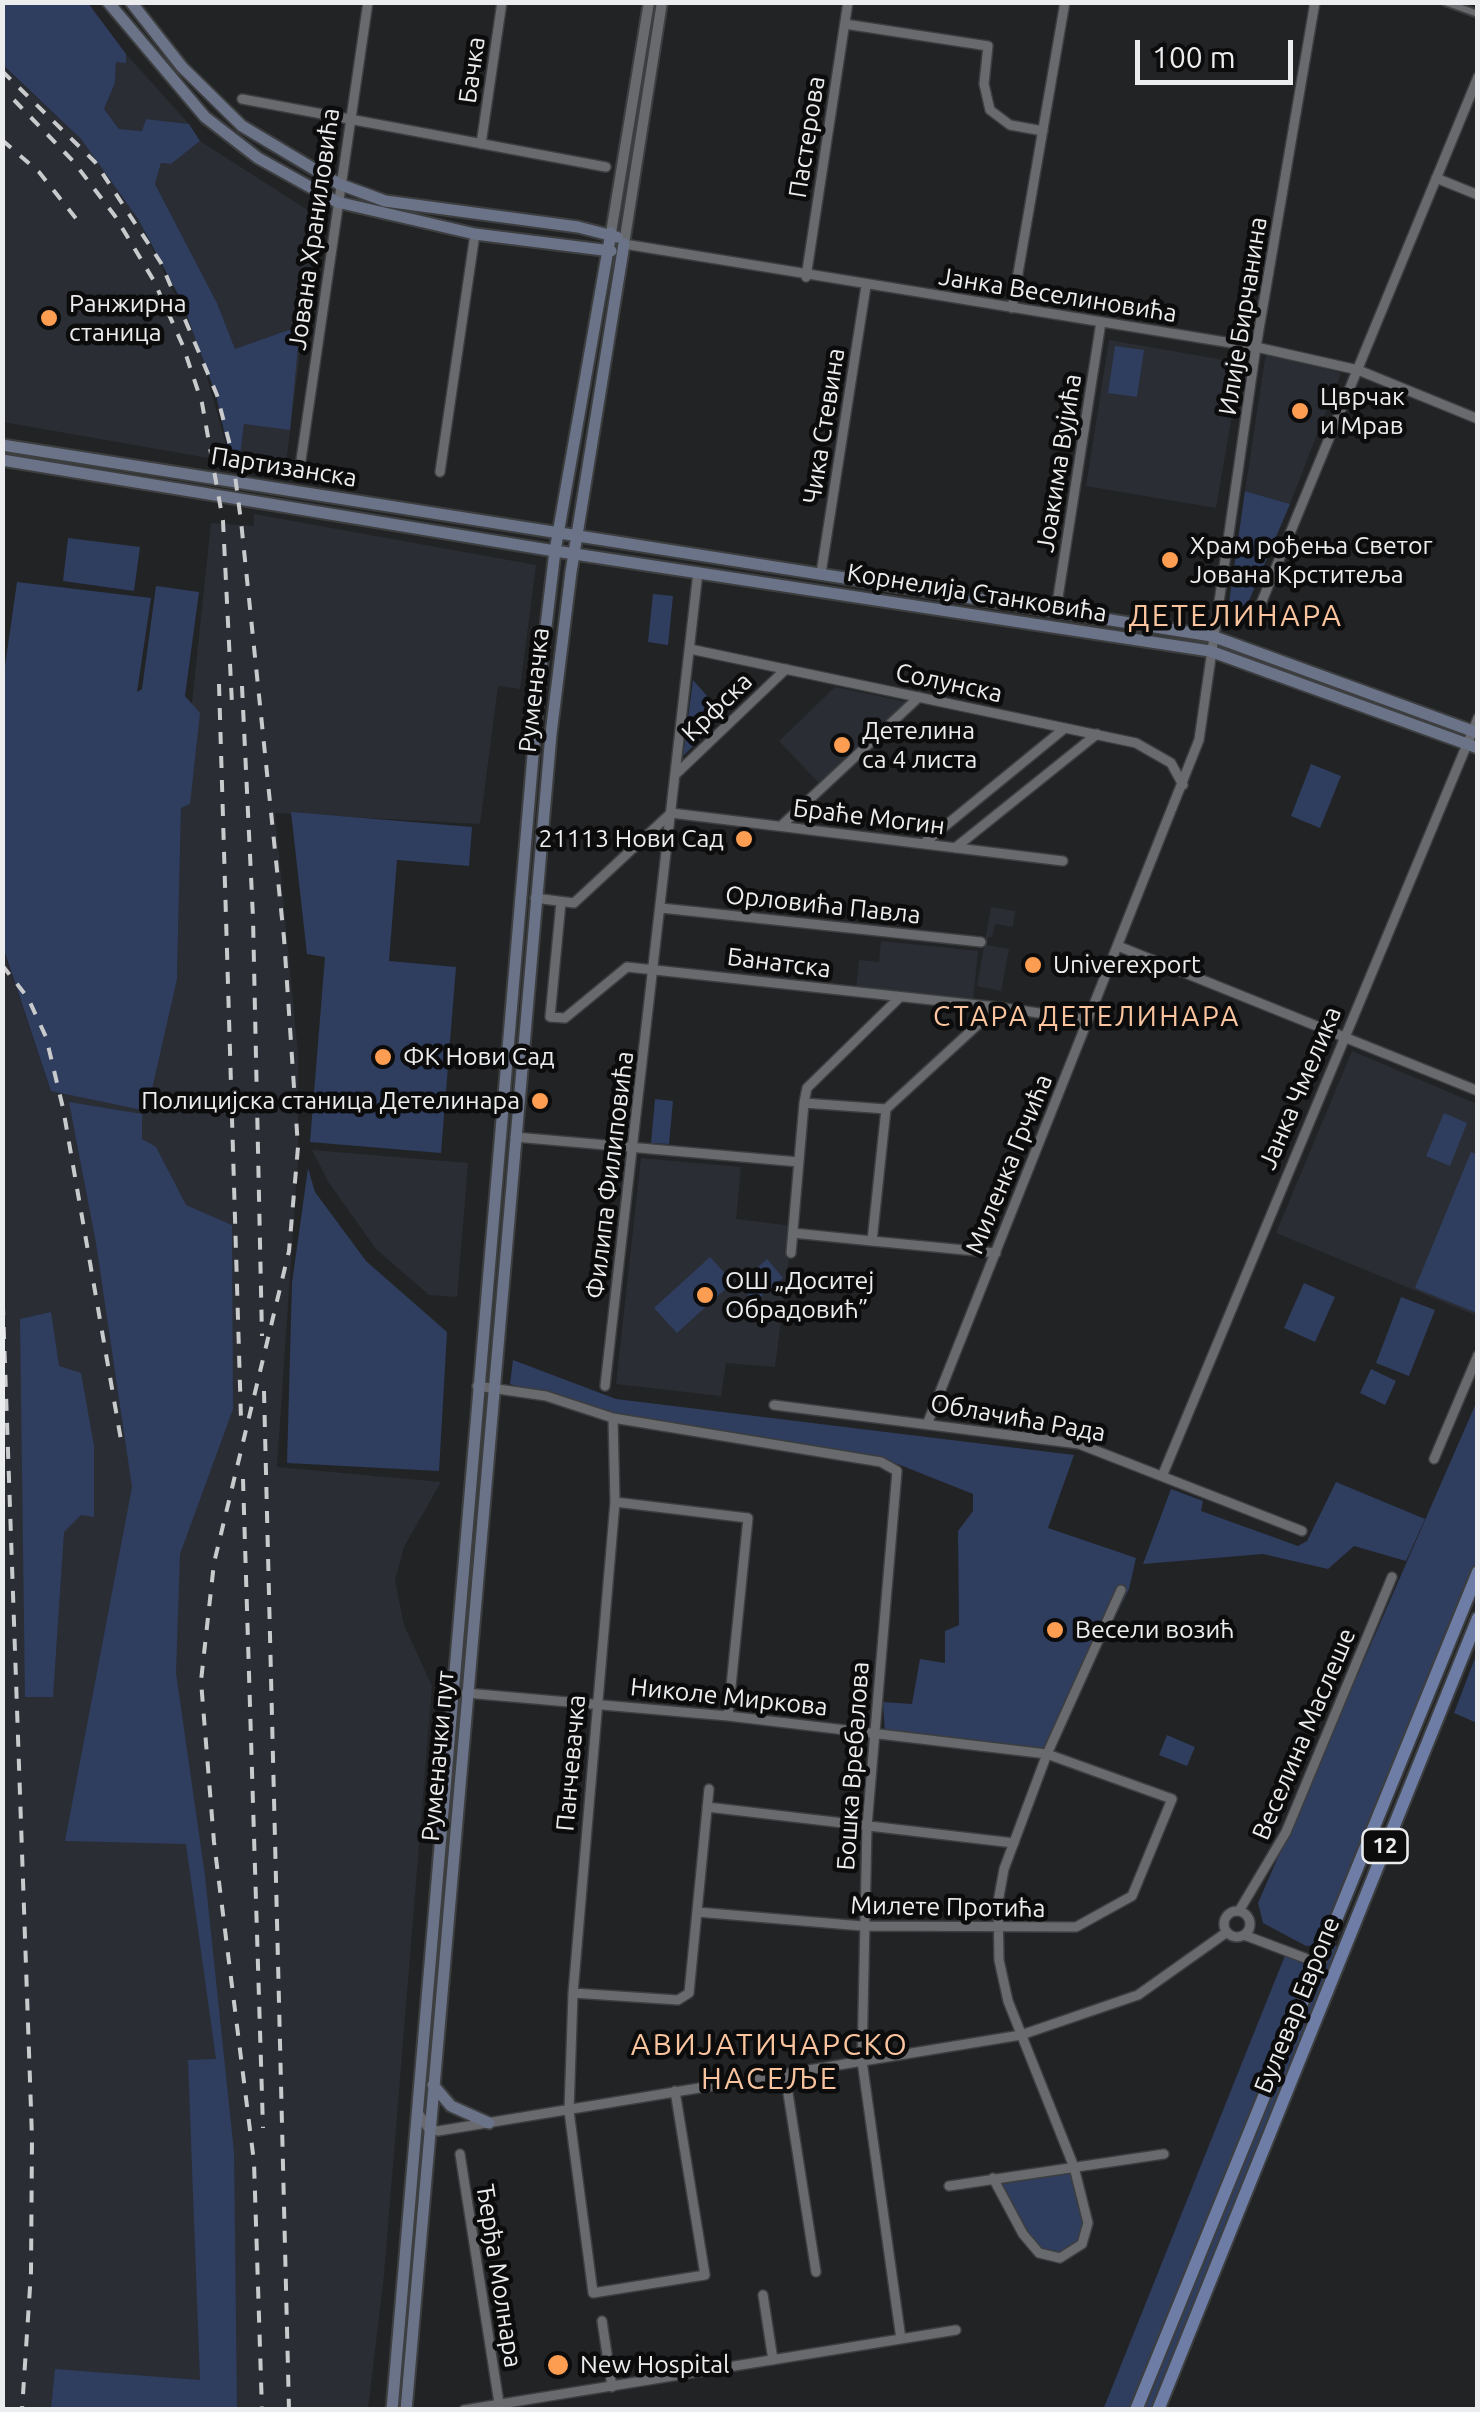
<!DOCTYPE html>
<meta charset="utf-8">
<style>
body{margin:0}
#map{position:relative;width:1480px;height:2412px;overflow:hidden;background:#222325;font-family:Ubuntu,sans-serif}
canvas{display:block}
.frame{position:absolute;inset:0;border:5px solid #ecedee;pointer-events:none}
.scale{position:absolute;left:1135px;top:40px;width:158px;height:45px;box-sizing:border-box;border:5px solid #ecedee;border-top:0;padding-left:12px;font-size:30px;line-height:35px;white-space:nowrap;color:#ecedee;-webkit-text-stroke:8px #0c0c0d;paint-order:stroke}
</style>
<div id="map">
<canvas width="1480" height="2412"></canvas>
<div class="frame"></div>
<div class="scale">100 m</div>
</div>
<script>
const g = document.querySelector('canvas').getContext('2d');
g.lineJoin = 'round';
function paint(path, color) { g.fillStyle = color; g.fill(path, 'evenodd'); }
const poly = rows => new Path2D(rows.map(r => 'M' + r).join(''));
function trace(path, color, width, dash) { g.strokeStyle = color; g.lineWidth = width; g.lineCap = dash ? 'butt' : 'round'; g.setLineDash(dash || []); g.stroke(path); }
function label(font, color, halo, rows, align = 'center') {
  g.font = font + ' Ubuntu,sans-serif'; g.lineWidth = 9; g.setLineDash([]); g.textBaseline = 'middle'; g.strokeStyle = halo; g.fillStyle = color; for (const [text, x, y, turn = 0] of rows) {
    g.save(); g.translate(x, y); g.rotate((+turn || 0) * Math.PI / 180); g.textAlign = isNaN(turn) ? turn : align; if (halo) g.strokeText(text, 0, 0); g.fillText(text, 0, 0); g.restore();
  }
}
const built = poly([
 [126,54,189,124,146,119,143,131,119,129,104,109,115,83,116,61,126,62],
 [2,65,81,139,138,219,196,338,231,462,3,422],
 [200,141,317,216,285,471,239,464,244,424,235,349,217,303,155,184,161,163,171,164],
 [1109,340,1241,363,1216,508,1086,486],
 [1266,353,1341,373,1290,504,1245,491],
 [254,514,536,565,520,689,498,686,480,824,275,813,298,1054,298,1157,277,1467,441,1482,404,1547,395,1580,404,1625,432,1686,384,2275,368,2409,3,2409,2,947,51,1091,177,979,181,807,211,523,254,526],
 [835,687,907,702,820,784,779,741],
 [991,907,1015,911,1013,927,995,924,992,937,988,937,987,945,1009,949,1001,991,977,986],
 [881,941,978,951,973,1002,856,990,859,960,879,962],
 [1352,1051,1477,1104,1477,1316,1276,1233],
 [312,1150,468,1163,457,1297,429,1295,376,1249,329,1183],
 [641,1158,741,1167,736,1219,793,1226,775,1367,726,1363,721,1396,616,1384]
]);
const green = poly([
 [2,3,88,3,126,54,126,63,116,62,115,83,104,109,119,129,142,131,146,119,189,124,200,141,171,164,161,163,155,184,217,303,235,349,300,326,290,430,244,424,239,464,231,462,216,395,182,302,138,219,81,139,3,65],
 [1115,346,1144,350,1137,397,1108,393],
 [1245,491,1290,504,1243,615,1228,610],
 [68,538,140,547,134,591,63,581],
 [17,582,151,598,137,692,142,689,156,586,199,592,185,696,200,713,190,804,181,808,177,979,147,1111,51,1091,3,947,2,687],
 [653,594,673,596,668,645,648,642],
 [693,680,724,715,683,756],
 [1311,764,1341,776,1320,828,1291,816],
 [291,812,472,827,469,866,397,860,389,961,456,967,441,1153,310,1142,325,957,307,954],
 [655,1099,673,1101,669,1144,651,1143],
 [69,1102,142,1114,142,1139,156,1147,186,1205,232,1225,233,1409,180,1554,176,1673,205,1876,234,2152,237,2409,51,2409,55,2369,200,2380,188,2060,216,2059,186,1844,65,1841,132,1487,96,1243],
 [1444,1113,1467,1123,1450,1166,1426,1156],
 [1471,1152,1478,1155,1477,1313,1415,1288],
 [308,1168,315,1192,366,1261,447,1332,439,1471,287,1463,292,1283],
 [710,1257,733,1282,677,1333,654,1308],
 [767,1259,783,1278,754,1302,739,1284],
 [1304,1283,1335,1297,1315,1342,1284,1328],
 [1401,1297,1435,1310,1409,1376,1376,1363],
 [51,1312,59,1366,81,1373,94,1446,94,1517,81,1515,64,1532,53,1697,25,1697,20,1319],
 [513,1360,616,1399,1074,1455,1048,1528,1136,1558,1129,1589,1047,1754,885,1734,883,1702,912,1704,920,1659,945,1663,945,1631,959,1625,958,1531,973,1511,973,1494,895,1463,613,1418,510,1384],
 [1371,1369,1396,1381,1385,1405,1360,1393],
 [1477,1401,1477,1563,1320,1945,1306,1946,1263,1923,1258,1903],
 [1336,1482,1425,1519,1406,1561,1354,1546,1328,1569,1263,1554,1143,1564,1171,1489,1203,1501,1201,1511,1298,1546,1307,1541],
 [1477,1653,1478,1723,1477,1723,1454,1713],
 [1167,1735,1195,1747,1187,1766,1159,1755],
 [1332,1944,1339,1947,1232,2212,1151,2409,1143,2410],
 [1286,1953,1303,1960,1306,1978,1131,2409,1103,2410],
 [1074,2167,1087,2234,1070,2254,1039,2253,994,2178]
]);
const pedestrian = poly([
 [1445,2,1478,14],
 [1250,626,1260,606]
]);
const minor = poly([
 [845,24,988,46,984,84,990,110,1010,125,1043,131],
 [242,99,606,167],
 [481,144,502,2],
 [1436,178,1478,195],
 [624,244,1256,347,1358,370,1478,419],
 [806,277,848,2],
 [1012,308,1065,2],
 [301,460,368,2],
 [440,472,475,234],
 [821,573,866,286],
 [1260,606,1478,77],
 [1056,610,1101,322],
 [690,649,1136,743,1171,763,1183,785],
 [676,774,786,669],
 [781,826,919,697],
 [923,844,1065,728],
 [955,848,1097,734],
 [535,898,574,903,671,813,1063,861],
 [561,902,550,1017,565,1018,627,967,997,1007],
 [661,908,981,942],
 [1118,946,1478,1091],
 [804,1103,807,1088,899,998],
 [886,1109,997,1007,1088,1020],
 [515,1137,799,1162],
 [872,1241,996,1253],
 [791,1253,804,1103,886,1109,872,1241,793,1233],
 [477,1386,546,1396,613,1418,881,1462,897,1471,867,1826,862,2061,901,2339],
 [605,1386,698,572],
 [774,1405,1079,1444,1302,1531],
 [613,1418,615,1502,573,1993,569,2111,593,2293,705,2275,675,2091],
 [928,1422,1199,740,1256,347,1315,2],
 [1434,1459,1478,1355],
 [1163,1474,1478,718],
 [615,1502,748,1518,728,1716],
 [466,1693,728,1716,1047,1754,1172,1799,1132,1896,1076,1927,862,1926,697,1912],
 [707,1807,1014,1843],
 [1239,1911,1286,1832,1392,1577],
 '1224 1924a13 13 0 1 1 26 0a13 13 0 1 1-26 0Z',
 [1244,1935,1305,1958],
 [573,1993,678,2000,689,1993,709,1789],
 [785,2074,816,2272],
 [419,2114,428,2128,438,2131,1021,2035,1138,1995,1227,1932],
 [460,2154,499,2403],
 [993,2178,1023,2234,1039,2253,1060,2258,1082,2244,1088,2223,1074,2167,1008,2001,999,1960,998,1902,1004,1869,1047,1754,1121,1590],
 [949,2186,1164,2154],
 [763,2295,773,2360],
 [602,2321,612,2387],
 [464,2410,956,2330]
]);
const tertiary = poly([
 [611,233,649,2],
 [624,244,662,2]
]);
const secondary = poly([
 [108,2,205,117,258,158,337,202,475,234,611,251],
 [131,2,182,67,242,126,339,184,385,201,578,227,617,237],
 [2,445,1212,636,1478,733],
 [2,460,555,551,1210,651,1478,748],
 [433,2085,451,2106,489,2123],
 [392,2410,539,685,555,551,611,233],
 [406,2410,551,734,571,572,624,244]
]);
const primary = poly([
 [1136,2410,1478,1572],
 [1158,2410,1478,1618]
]);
const rail = poly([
 [2,71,95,162,161,263,217,395,232,453,241,521,284,938,298,1147,289,1251,214,1563,201,1681,214,1842,254,2162,262,2410],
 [14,100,73,161,115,216,154,281,183,346,202,403,223,521,232,704],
 [2,140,39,172,82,226],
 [219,684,241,1419],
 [242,686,253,918,262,1336],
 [2,965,28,998,46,1037,63,1108,121,1440],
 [2,1279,32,2138,31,2272,22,2410],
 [264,1391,289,2410],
 [243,1479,263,2128]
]);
const markers = [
 [49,318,10,"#fc9d52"],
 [1300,411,10,"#fc9d52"],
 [1170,560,10,"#fc9d52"],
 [842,745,10,"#fc9d52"],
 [744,839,10,"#fc9d52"],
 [1033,965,10,"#fc9d52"],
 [383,1057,10,"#fc9d52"],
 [540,1101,10,"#fc9d52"],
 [705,1295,10,"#fc9d52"],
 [1055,1630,10,"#fc9d52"],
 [558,2365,12,"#fc9d52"]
];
const shields = [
 [1385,1846,45]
];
const shieldNames = [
 ["12",1385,1846]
];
const streetNames = [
 ["Бачка",472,70,-82],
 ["Пастерова",807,137,-81],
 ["Јована Храниловића",314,229,-82],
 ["Јанка Веселиновића",1058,295,9],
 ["Илије Бирчанина",1243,316,-81],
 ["Чика Стевина",824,426,-81],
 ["Јоакима Вујића",1059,463,-81],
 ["Партизанска",284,467,9],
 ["Корнелија Станковића",977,593,9],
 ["Солунска",949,683,12],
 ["Руменачка",534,690,-84],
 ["Крфска",717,707,-44],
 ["Браће Могин",869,817,7],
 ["Орловића Павла",823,905,6],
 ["Банатска",779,963,7],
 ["Јанка Чмелика",1300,1088,-67],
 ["Миленка Грчића",1009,1164,-68],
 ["Филипа Филиповића",610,1175,-83],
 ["Облачића Рада",1018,1418,10],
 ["Николе Миркова",729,1697,6],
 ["Веселина Маслеше",1304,1734,-67],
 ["Руменачки пут",438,1756,-85],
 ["Панчевачка",571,1763,-85],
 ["Бошка Вребалова",853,1766,-86],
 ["Милете Протића",948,1907,1],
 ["Булевар Европе",1297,2005,-68],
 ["Ђерђа Молнара",499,2276,81]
];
const poiNames = [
 ["Ранжирна",69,304],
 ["станица",69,333],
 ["Цврчак",1320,397],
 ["и Мрав",1320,426],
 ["Храм рођења Светог",1190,546],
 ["Јована Крститеља",1190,575],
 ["Детелина",862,731],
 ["са 4 листа",862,760],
 ["21113 Нови Сад",724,839,"right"],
 ["Univerexport",1053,965],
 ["ФК Нови Сад",403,1057],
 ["Полицијска станица Детелинара",520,1101,"right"],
 ["ОШ „Доситеј",725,1281],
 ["Обрадовић”",725,1310],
 ["Весели возић",1075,1630],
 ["New Hospital",580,2365]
];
const neighbourhoodNames = [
 ["СТАРА ДЕТЕЛИНАРА",1087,1017]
];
const quarterNames = [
 ["ДЕТЕЛИНАРА",1236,616],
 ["АВИЈАТИЧАРСКО",770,2045],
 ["НАСЕЉЕ",770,2079]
];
paint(built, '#2a2d34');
paint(green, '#2f3d5f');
trace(pedestrian, '#3c3e3f', 10);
trace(minor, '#3c3e3f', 12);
trace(tertiary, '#3c3e3f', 14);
trace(secondary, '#3c3e3f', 15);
trace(primary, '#3c3e3f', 16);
trace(pedestrian, '#696a6d', 6);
trace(minor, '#696a6d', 9);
trace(tertiary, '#696a6d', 10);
trace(secondary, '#6b7389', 11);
trace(primary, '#6d7da5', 12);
trace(rail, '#c9cacb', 4, [12, 12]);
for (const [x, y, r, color] of markers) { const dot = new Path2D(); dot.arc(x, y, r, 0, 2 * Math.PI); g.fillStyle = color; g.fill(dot); trace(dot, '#0c0c0d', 4); }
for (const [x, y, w] of shields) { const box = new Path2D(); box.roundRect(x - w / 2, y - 17, w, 34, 8); g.fillStyle = '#0c0c0d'; g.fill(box); trace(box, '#ecedee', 2.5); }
label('bold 22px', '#ecedee', null, shieldNames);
label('25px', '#ecedee', '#0c0c0d', streetNames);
label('25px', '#ecedee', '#0c0c0d', poiNames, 'left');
g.letterSpacing = '2.5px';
label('28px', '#fac49e', '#0c0c0d', neighbourhoodNames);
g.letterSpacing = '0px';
g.letterSpacing = '2.5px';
label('30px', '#fac49e', '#0c0c0d', quarterNames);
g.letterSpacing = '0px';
</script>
